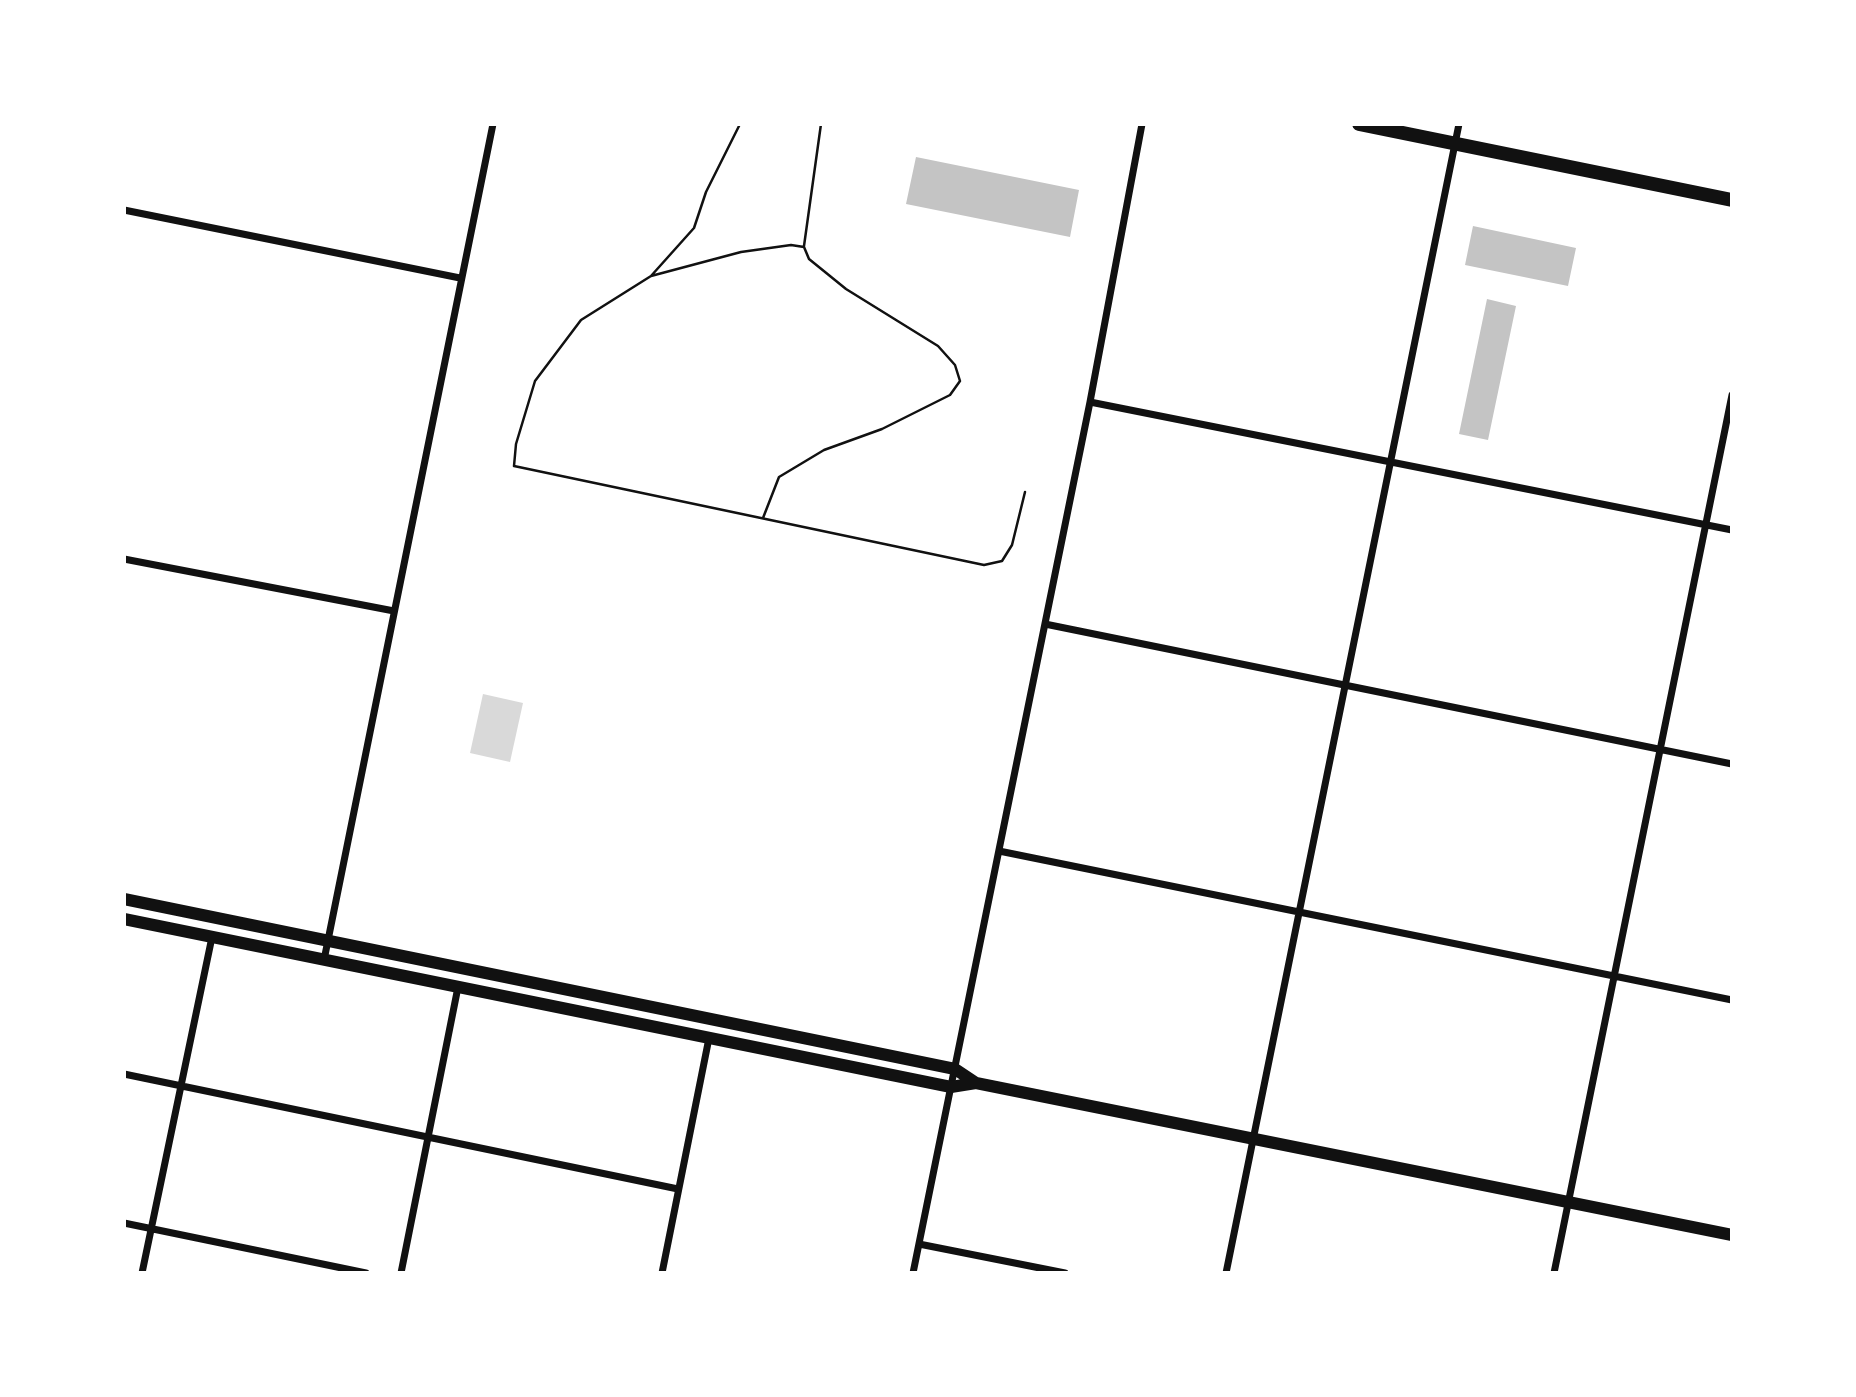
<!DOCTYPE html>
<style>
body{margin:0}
#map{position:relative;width:1856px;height:1397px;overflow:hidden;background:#fff;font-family:"Noto Sans",sans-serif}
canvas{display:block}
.frame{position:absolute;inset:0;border:126px solid #fff;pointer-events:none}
</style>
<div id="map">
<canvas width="1856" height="1397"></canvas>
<div class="frame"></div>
</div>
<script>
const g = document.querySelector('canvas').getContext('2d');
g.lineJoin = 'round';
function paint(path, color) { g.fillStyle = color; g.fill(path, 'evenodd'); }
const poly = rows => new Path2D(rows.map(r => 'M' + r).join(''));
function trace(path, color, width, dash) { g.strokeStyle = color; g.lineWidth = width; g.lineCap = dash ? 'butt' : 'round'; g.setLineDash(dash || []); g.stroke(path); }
const water = poly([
 [483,694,523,703,510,762,470,753]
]);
const building = poly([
 [916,157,1079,190,1070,237,906,204],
 [1473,226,1576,248,1568,286,1465,265],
 [1487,299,1516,306,1488,440,1459,434]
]);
const path = poly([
 [804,246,821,124],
 [651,276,694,228,706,192,740,124],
 [763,518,779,477,824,450,882,429,950,395,960,381,955,365,938,346,846,289,809,259,804,247,791,245,741,252,651,276,581,320,535,381,516,444,514,466,984,565,1002,561,1012,545,1025,492]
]);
const minor = poly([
 [124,210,460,278],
 [1090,402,1732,530],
 [124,559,394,611],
 [1045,624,1732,764],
 [999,851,1732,1000],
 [324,960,493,124],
 [124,1074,678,1189],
 [124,1223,366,1273],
 [919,1244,1065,1273],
 [142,1273,212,937],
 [401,1273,458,987],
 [662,1273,709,1038],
 [913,1273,1090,402,1142,124],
 [1226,1273,1459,124],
 [1554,1273,1732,395]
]);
const secondary = poly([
 [124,899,955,1069,976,1083],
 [124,919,951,1087,976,1083,1732,1235]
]);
const primary = poly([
 [1359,124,1732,200]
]);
paint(water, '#d9d9d9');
paint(building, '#c4c4c4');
trace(path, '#111', 2.5);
trace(minor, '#111', 7);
trace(secondary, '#111', 12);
trace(primary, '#111', 14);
</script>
